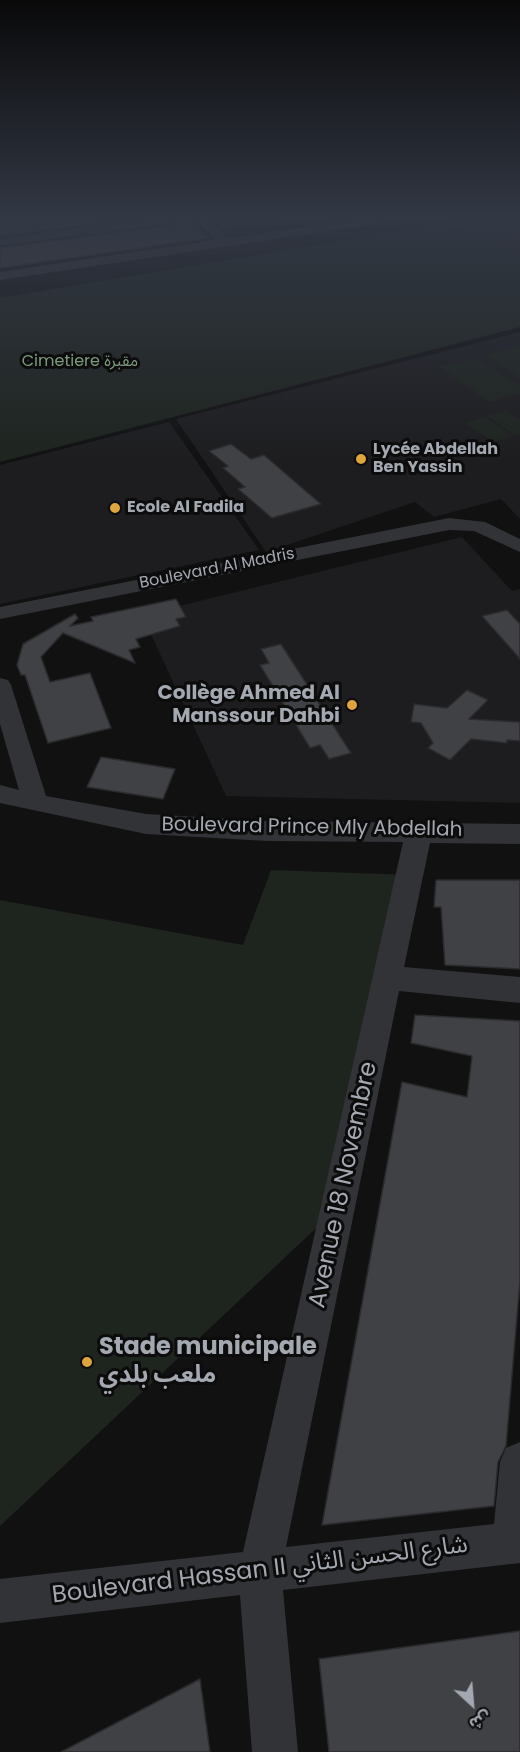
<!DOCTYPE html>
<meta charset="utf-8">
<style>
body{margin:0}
#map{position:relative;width:520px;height:1752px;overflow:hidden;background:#111112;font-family:Poppins,"Noto Sans Arabic",sans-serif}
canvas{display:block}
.north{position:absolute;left:442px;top:1674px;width:60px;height:60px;-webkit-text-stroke:4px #0c0c0d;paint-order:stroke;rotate:154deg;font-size:16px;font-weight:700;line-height:24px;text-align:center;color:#a4a8b1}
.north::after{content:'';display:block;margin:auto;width:21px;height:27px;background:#a4a8b1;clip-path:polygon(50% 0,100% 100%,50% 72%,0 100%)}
</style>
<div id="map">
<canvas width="520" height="1752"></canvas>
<div class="north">ش</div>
</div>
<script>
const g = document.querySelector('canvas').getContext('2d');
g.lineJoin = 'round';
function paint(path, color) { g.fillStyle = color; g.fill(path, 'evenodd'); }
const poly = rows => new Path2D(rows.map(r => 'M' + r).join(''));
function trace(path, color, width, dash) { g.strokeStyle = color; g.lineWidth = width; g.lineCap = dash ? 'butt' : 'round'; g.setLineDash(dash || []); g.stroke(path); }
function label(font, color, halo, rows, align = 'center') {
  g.font = font + ' Poppins,"Noto Sans Arabic",sans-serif'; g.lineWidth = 6; g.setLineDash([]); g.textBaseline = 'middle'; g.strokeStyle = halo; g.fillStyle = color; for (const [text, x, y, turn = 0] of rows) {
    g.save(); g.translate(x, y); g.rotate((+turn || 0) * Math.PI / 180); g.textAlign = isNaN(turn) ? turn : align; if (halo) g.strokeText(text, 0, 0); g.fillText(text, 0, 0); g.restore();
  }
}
const built = poly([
 [212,219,303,219,224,231],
 [475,219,514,219,520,222,520,258,444,224],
 [520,332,520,519,501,499,434,517,415,502,266,552,176,419],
 [169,422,259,550,0,604,0,465],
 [462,537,512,591,520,589,520,803,226,796,142,615]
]);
const green = poly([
 [444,224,520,258,520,327,0,462,0,298],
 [520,346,520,378,485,355],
 [475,358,520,386,520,393,490,402,439,367],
 [506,411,520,420,520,434,515,435,487,416],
 [485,417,513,436,493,442,465,423],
 [271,870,414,875,348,1198,0,1526,0,900,243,945]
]);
const building = poly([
 [0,219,129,219,0,236,0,219],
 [182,219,191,219,209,238,0,268,0,248,174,225,182,219],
 [231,444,251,459,264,455,321,504,272,518,238,489,245,487,223,468,228,466,209,451,231,444],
 [176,599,186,617,176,619,180,626,136,639,140,647,129,650,135,663,63,633,41,657,50,682,90,673,111,728,48,743,25,675,21,675,17,665,23,644,75,614,78,618,70,626,93,621,91,617,176,599],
 [507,610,520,624,520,659,482,616,507,610],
 [281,644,351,753,329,759,320,745,310,748,260,665,269,663,261,649,281,644],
 [467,690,488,700,469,719,520,722,520,741,507,740,507,743,471,739,450,760,428,748,433,743,421,723,411,722,414,704,447,708,467,690],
 [101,757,175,769,163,799,87,787,101,757],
 [436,880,520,880,520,969,445,965,441,907,434,907,436,880],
 [415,1015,520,1021,520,1281,506,1446,498,1462,494,1506,322,1525,402,1082,467,1097,472,1056,411,1043,415,1015],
 [520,1631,520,1752,329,1752,319,1659,520,1631],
 [200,1679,210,1752,61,1752,200,1679]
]);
const minor = poly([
 [146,219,180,219,174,223,0,246,0,238,146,219],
 [195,219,208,219,228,238,360,219,391,219,385,223,0,280,0,272,215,240,195,219],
 [449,518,485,522,520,539,520,552,474,531,449,530,0,619,0,607,449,518],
 [0,678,8,680,11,685,46,796,146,814,267,821,520,824,520,844,430,843,404,967,520,977,520,1003,399,991,286,1547,494,1524,500,1462,506,1448,520,1442,520,1563,283,1590,298,1752,252,1752,240,1595,0,1623,0,1579,243,1552,403,842,267,841,146,834,0,803,0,785,19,790,0,724,0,678]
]);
const markers = [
 [361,459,6,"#dea43d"],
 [115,508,6,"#dea43d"],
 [352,705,6,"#dea43d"],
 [87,1362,6,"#dea43d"]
];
const farParknames = [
 ["Cimetiere مقبرة",80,362]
];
const farPoinames = [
 ["Lycée Abdellah",373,450],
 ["Ben Yassin",373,468],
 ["Ecole Al Fadila",127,508]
];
const farStreetnames = [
 ["Boulevard Al Madris",217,569,-11]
];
const poiNames = [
 ["Collège Ahmed Al",340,694],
 ["Manssour Dahbi",340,717]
];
const streetNames = [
 ["Boulevard Prince Mly Abdellah",312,828,1]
];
const nearStreetnames = [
 ["Avenue 18 Novembre",344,1185,-78],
 ["Boulevard Hassan II شارع الحسن الثاني",260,1571,-7]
];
const nearPoinames = [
 ["Stade municipale",99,1348],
 ["ملعب بلدي",99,1376]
];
paint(built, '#1d1d1f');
paint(green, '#1e241e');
paint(building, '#404145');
trace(building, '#2b2b2e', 1.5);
paint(minor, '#323337');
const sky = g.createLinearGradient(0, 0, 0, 464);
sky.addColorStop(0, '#09090a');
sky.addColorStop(0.47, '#323844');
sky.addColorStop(1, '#32384400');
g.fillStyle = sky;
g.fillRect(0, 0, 520, 464);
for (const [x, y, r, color] of markers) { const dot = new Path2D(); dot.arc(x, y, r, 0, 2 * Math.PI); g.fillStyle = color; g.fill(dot); trace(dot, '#0c0c0d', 2); }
label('16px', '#7c9b7d', '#0c0c0d', farParknames);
label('bold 16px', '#a4a8b1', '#0c0c0d', farPoinames, 'left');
label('16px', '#a4a8b1', '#0c0c0d', farStreetnames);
label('bold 20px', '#a4a8b1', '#0c0c0d', poiNames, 'right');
label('20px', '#a4a8b1', '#0c0c0d', streetNames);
label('24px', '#a4a8b1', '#0c0c0d', nearStreetnames);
label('bold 24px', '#a4a8b1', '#0c0c0d', nearPoinames, 'left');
</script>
